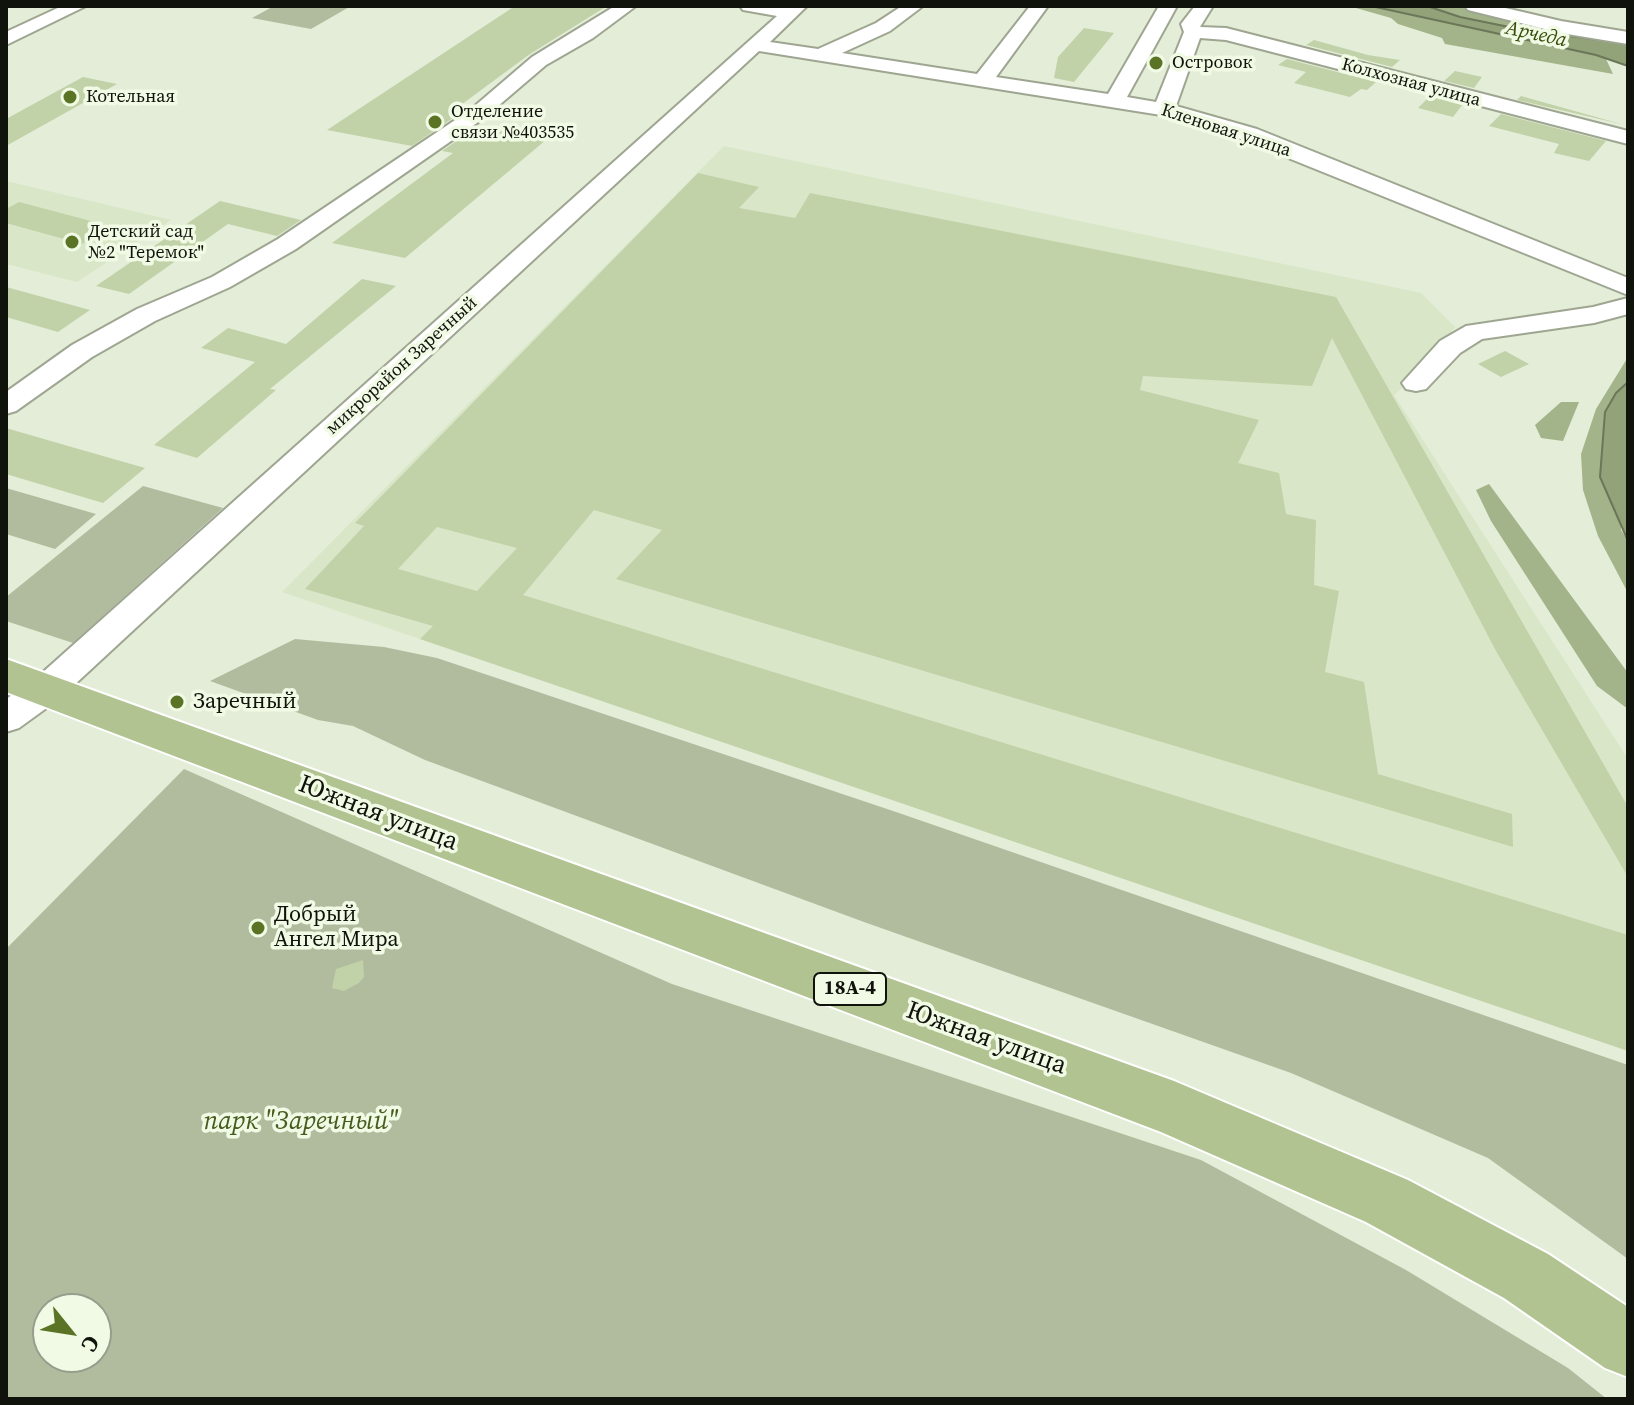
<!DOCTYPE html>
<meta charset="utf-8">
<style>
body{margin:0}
#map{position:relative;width:1634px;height:1405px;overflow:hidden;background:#e4edd7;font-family:"Source Serif 4",serif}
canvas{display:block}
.frame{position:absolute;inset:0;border:8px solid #10130b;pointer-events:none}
.north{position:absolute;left:32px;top:1293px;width:80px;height:80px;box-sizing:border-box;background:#f1fae4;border:2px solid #979e8d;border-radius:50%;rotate:120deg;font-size:22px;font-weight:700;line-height:32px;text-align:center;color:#10130b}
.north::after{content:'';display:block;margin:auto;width:28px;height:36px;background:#5a7325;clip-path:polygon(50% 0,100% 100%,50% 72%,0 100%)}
</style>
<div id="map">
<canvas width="1634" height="1405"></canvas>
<div class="frame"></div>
<div class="north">С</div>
</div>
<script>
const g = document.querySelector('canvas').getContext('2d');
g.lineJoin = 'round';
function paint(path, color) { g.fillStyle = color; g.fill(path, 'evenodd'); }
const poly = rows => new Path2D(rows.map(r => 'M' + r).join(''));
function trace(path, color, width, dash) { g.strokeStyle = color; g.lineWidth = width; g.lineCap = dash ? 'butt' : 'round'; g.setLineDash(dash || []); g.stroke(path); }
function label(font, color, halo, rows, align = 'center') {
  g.font = font + ' "Source Serif 4",serif'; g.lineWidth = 7; g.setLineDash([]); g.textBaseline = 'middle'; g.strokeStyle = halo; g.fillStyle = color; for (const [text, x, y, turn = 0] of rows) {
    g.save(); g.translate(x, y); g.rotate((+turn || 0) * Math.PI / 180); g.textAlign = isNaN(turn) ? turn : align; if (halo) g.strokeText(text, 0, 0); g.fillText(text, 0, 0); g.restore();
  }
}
const built = poly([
 [724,146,1421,293,1455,327,1432,361,1394,395,1628,759,1628,1051,282,592],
 [6,181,171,220,77,282,6,264]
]);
const green = poly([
 [274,6,351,6,311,29,252,18],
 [143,486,223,508,73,643,6,621,6,597],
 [6,488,96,514,55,549,6,534],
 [295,639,384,647,437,658,899,813,1628,1065,1628,1259,1488,1158,1291,1073,864,922,425,760,353,726,318,720,210,681],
 [184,769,672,984,1201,1160,1406,1270,1568,1368,1607,1399,6,1399,6,949],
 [48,1309,96,1309,96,1357,48,1357]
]);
const forest = poly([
 [1349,6,1371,6,1596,55,1606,59,1613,74,1445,44,1442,38,1398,24,1391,18],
 [1427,6,1467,6,1628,40,1628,44,1519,29,1460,17],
 [1628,357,1628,382,1616,393,1621,530,1628,541,1628,593,1598,536,1583,490,1581,454,1596,409],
 [1561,402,1579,402,1563,441,1541,438,1535,425],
 [1489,484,1628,673,1628,709,1597,686,1491,521,1476,490]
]);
const water = poly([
 [1371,6,1427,6,1460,17,1519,29,1628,44,1628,66,1596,55,1371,6],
 [1628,382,1628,541,1600,477,1605,412,1616,393,1628,382]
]);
const building = poly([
 [515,6,607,6,530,54,450,113,457,115,412,146,327,130],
 [1084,28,1114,33,1074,82,1054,78,1058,57],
 [1314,40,1368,55,1400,60,1392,67,1306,45],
 [1287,59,1376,82,1367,90,1361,89,1350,97,1294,83,1306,72,1278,65],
 [1455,71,1482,77,1474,88,1444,81],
 [83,77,117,84,6,146,6,119],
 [1430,96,1463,104,1453,117,1418,108],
 [1521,96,1621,124,1517,100],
 [1501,114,1606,141,1589,161,1554,153,1559,144,1489,126],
 [478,126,546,140,405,258,332,243,453,153,442,151],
 [698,173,759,187,739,208,795,218,810,193,1336,297,1628,807,1628,877,1496,651,1332,338,1312,386,1143,376,1140,390,1259,420,1238,463,1279,473,1286,514,1316,520,1314,585,1339,591,1325,672,1364,682,1378,774,1512,814,1513,847,616,579,662,530,594,510,523,595,1628,935,1628,1051,420,639,433,626,305,589,364,526,355,523],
 [437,527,517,548,477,591,398,569],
 [220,201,301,220,277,236,228,224,129,294,96,286],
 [19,202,110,226,82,244,6,223,6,209],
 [362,279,396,286,270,389,276,390,197,458,154,445,255,362,201,348,228,328,286,344],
 [6,287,90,310,58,332,6,317],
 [1505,351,1529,364,1501,377,1478,364],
 [6,428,75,448,145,468,103,503,6,474],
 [363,960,364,977,359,983,344,991,332,988,336,969]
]);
const minor = poly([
 [62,6,86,6,6,45,6,32,62,6],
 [615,6,636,6,593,38,546,65,484,118,296,249,230,287,155,321,92,357,16,411,6,414,6,392,72,345,137,309,212,277,278,239,470,110,532,57,615,6],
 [740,6,807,6,770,42,818,49,876,23,902,6,923,6,890,31,842,53,977,74,1030,6,1048,6,996,77,1108,94,1159,6,1177,6,1127,97,1156,102,1184,32,1181,24,1195,6,1213,6,1200,27,1226,28,1628,131,1628,144,1226,40,1200,38,1176,106,1257,129,1628,278,1628,295,1241,139,1161,115,759,51,59,699,19,728,6,732,6,699,33,681,777,16,743,10,740,6],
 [1465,6,1497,6,1561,21,1628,32,1628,44,1561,33,1468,10,1465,6],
 [1628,298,1628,314,1594,323,1482,339,1460,353,1426,389,1416,391,1406,389,1402,383,1440,341,1466,326,1593,307,1628,298]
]);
const major = poly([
 [6,659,1174,1081,1408,1180,1548,1254,1628,1307,1628,1377,1605,1368,1504,1298,1366,1222,1161,1132,6,692,6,659]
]);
const markers = [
 [1156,63,8,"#5a7325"],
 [70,97,8,"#5a7325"],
 [435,122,8,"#5a7325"],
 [72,242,8,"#5a7325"],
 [177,702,8,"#5a7325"],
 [258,928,8,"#5a7325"]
];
const farPoinames = [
 ["Островок",1172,63],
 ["Котельная",86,97],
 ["Отделение",451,112],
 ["связи №403535",451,133],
 ["Детский сад",88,232],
 ["№2 \"Теремок\"",88,253]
];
const farStreetnames = [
 ["Колхозная улица",1411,83,15],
 ["Кленовая улица",1226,131,18],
 ["микрорайон Заречный",402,366,-42]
];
const farWaternames = [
 ["Арчеда",1536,35,12]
];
const shields = [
 [850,989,72]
];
const shieldNames = [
 ["18А-4",850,989]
];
const poiNames = [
 ["Заречный",193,702],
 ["Добрый",274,915],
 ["Ангел Мира",274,940]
];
const nearStreetnames = [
 ["Южная улица",378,814,21],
 ["Южная улица",986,1039,20]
];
const nearParknames = [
 ["парк \"Заречный\"",301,1122]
];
paint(built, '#dae6c8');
paint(green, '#b1bc9f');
paint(forest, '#a3b48a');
paint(water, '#92a279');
trace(water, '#6b7758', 2);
paint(building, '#c1d2a8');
trace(minor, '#9ea691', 4);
trace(major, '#fff', 4);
paint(minor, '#fff');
paint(major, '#b2c392');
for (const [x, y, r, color] of markers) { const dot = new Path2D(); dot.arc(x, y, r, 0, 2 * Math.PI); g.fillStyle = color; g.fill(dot); trace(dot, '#f1fae4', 3); }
label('18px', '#10130b', '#f1fae4', farPoinames, 'left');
label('18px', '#10130b', '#f1fae4', farStreetnames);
label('italic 20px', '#384c0a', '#f1fae4', farWaternames);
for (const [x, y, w] of shields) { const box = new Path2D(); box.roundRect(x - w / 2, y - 16, w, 32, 6); g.fillStyle = '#f1fae4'; g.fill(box); trace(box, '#10130b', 2); }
label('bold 20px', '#10130b', null, shieldNames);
label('22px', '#10130b', '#f1fae4', poiNames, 'left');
label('26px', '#10130b', '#f1fae4', nearStreetnames);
label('italic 26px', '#475c1e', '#f1fae4', nearParknames);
</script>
